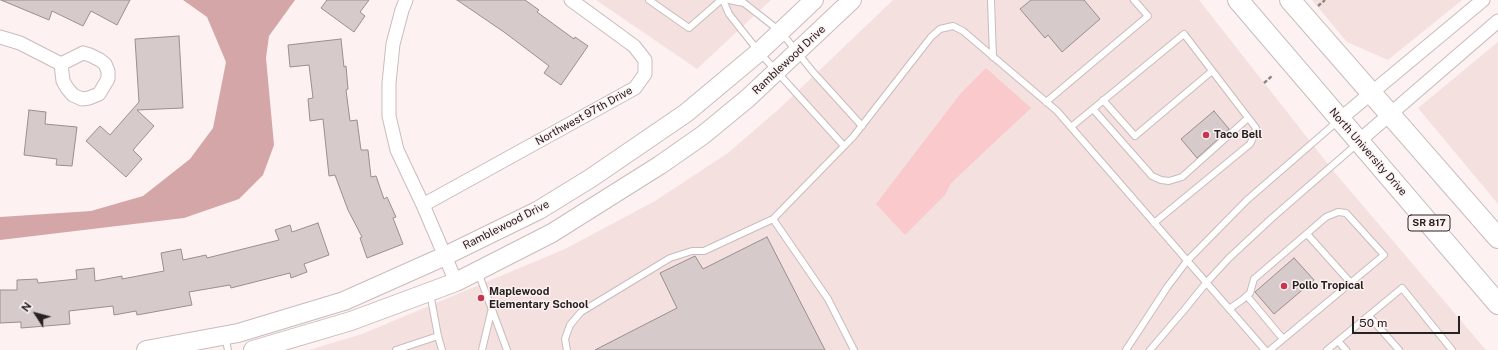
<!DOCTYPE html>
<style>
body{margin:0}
#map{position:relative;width:1498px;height:350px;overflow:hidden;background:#fef1f1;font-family:"Public Sans",sans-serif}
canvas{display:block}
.north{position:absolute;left:16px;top:294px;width:40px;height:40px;-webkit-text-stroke:3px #fef1f1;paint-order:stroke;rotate:306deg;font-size:11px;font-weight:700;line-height:16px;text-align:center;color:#262222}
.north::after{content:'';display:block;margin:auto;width:14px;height:18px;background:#262222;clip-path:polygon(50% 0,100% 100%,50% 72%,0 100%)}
.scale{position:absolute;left:1352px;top:316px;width:108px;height:18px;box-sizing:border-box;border:2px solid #262222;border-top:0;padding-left:5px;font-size:12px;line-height:14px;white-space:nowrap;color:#262222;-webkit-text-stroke:3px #fef1f1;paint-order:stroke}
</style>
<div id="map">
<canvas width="1498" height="350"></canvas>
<div class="north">N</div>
<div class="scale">50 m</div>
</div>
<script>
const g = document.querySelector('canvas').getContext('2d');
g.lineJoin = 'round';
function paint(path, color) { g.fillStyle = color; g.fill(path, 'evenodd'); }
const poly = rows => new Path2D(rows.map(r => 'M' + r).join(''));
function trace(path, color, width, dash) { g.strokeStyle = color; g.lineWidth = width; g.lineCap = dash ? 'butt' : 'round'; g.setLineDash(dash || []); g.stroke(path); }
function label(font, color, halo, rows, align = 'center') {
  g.font = font + ' "Public Sans",sans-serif'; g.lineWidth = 3; g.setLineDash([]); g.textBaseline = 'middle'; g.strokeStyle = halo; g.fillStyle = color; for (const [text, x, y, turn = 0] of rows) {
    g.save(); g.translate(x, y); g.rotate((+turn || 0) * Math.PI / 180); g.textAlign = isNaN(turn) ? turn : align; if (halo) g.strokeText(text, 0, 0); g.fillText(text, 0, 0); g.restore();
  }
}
const built = poly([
 [596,0,771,0,697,69],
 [893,0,1199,0,1335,173,1486,350,309,350,362,334,565,249,655,201,728,153,780,108],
 [1312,0,1462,0,1388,60,1347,42],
 [1498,42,1498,204,1418,108]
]);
const green = poly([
 [986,68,1031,108,951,183,945,195,905,235,876,204,961,93]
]);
const water = poly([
 [183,0,295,0,269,36,266,58,274,145,263,175,239,199,184,218,0,240,0,217,91,211,143,196,190,159,213,128,226,62,207,17]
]);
const building = poly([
 [1,0,130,0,117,25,91,11,83,26,52,11,49,20,1,0],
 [327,0,369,0,360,12,365,16,354,32,321,8,327,0],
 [457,0,525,0,539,10,537,12,574,39,575,37,588,46,561,85,544,73,549,66,504,32,457,0],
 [1031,0,1084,0,1100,19,1062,52,1048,35,1045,38,1020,9,1031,0],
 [179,36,183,108,137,110,154,126,133,150,142,159,126,177,86,141,100,126,110,135,139,102,135,39,179,36],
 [341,39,344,67,346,66,348,89,346,90,350,121,357,120,361,150,368,150,371,177,376,176,384,199,387,197,396,217,393,218,403,244,367,258,360,238,362,237,348,210,335,175,329,176,323,119,310,121,308,99,313,98,309,65,290,67,288,45,341,39],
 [29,110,46,112,45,124,77,127,72,166,56,165,57,159,24,155,29,110],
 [1214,111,1229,129,1197,158,1181,139,1214,111],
 [318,223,329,255,304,264,307,272,291,278,290,273,231,288,230,285,189,292,192,305,137,315,136,311,114,315,113,306,69,311,70,324,21,328,21,322,0,323,0,290,17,290,17,280,37,279,38,283,77,279,76,270,94,268,95,281,122,276,122,279,164,271,161,253,181,249,183,260,206,255,207,258,279,240,275,230,290,225,292,232,318,223],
 [767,237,825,350,595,350,677,308,660,273,695,256,703,269,767,237],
 [1294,258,1314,280,1274,314,1255,292,1294,258]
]);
const path = poly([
 [1318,6,1325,0],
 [1264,83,1272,76]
]);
const lane = poly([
 [649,0,689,28,721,0],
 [723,0,729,14,759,52,844,146],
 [729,0,744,3,781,32,813,72,862,126],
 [991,0,993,57],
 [1103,100,1135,136,1212,71],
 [1046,102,1148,16,1134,0],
 [1093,109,1152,176,1161,180,1169,181,1182,177,1248,118],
 [1071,127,1184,34,1256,128,1254,136,1250,144,1154,223],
 [1307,234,1350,282],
 [478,272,507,350],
 [430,293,438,336,442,350],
 [1247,296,1283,339],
 [1229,309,1242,300,1250,293,1254,279,1326,217,1338,212,1346,213,1384,255,1270,350],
 [1369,316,1399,350],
 [225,337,228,350],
 [1338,341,1346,350],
 [396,350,438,336],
 [482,350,492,308],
 [567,350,565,339,570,325,581,312,670,258,692,251,704,251,773,219],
 [854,350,828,299,773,219,853,137,931,37,940,29,953,26,963,31,1057,111,1265,350],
 [1126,350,1168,286,1187,261,1247,200,1339,120],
 [1150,350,1185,309,1206,283,1229,258,1272,218,1357,144],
 [1327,350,1402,288,1452,350]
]);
const street = poly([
 [406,0,402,10,393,44,389,83,389,116,397,150,423,205,635,88,645,74,645,60,634,46,571,0],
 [0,37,20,43,61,64],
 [83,53,90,55,100,60,105,64,108,71,108,79,99,94,89,98,82,99,73,95,67,88,63,81,61,64,83,53],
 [1340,119,1483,0],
 [1359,141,1498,21],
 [423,205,456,282]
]);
const secondary = poly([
 [146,350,238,333,344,301,445,256,539,210,591,178,686,113,759,52,814,0],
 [253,350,351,321,456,282,552,233,660,165,703,135,748,98,852,0]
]);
const primary = poly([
 [1238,0,1498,304],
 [1290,0,1498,238]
]);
const markers = [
 [1206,135,4,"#c6364e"],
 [1284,286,4,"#c6364e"],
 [481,298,4,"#c6364e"]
];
const shields = [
 [1429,223,42]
];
const shieldNames = [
 ["SR 817",1429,223]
];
const streetNames = [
 ["Ramblewood Drive",789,60,-43],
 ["Northwest 97th Drive",584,116,-29],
 ["North University Drive",1368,152,49],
 ["Ramblewood Drive",506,225,-27]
];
const poiNames = [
 ["Taco Bell",1214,135],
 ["Pollo Tropical",1292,286],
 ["Maplewood",489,292],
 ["Elementary School",489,305]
];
paint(built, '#f5e0e0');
paint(green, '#f9c9cb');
paint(water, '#d5a6a8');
paint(building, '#d6caca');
trace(building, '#9a8e8e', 1);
trace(lane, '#c8bcbc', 8);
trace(street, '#c8bcbc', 15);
trace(secondary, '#c8bcbc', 20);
trace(primary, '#c8bcbc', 22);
trace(path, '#908787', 2.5, [4, 2]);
trace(lane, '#fff', 6);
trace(street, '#fff', 13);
trace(secondary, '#fff', 18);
trace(primary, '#fff', 20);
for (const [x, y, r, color] of markers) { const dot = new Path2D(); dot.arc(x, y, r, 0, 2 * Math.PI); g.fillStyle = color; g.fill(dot); trace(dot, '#fef1f1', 1.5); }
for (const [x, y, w] of shields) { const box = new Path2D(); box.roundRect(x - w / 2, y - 8, w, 16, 3); g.fillStyle = '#fef1f1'; g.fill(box); trace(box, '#262222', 1); }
label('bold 10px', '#262222', null, shieldNames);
label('11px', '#262222', '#fef1f1', streetNames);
label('bold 11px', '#262222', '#fef1f1', poiNames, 'left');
</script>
